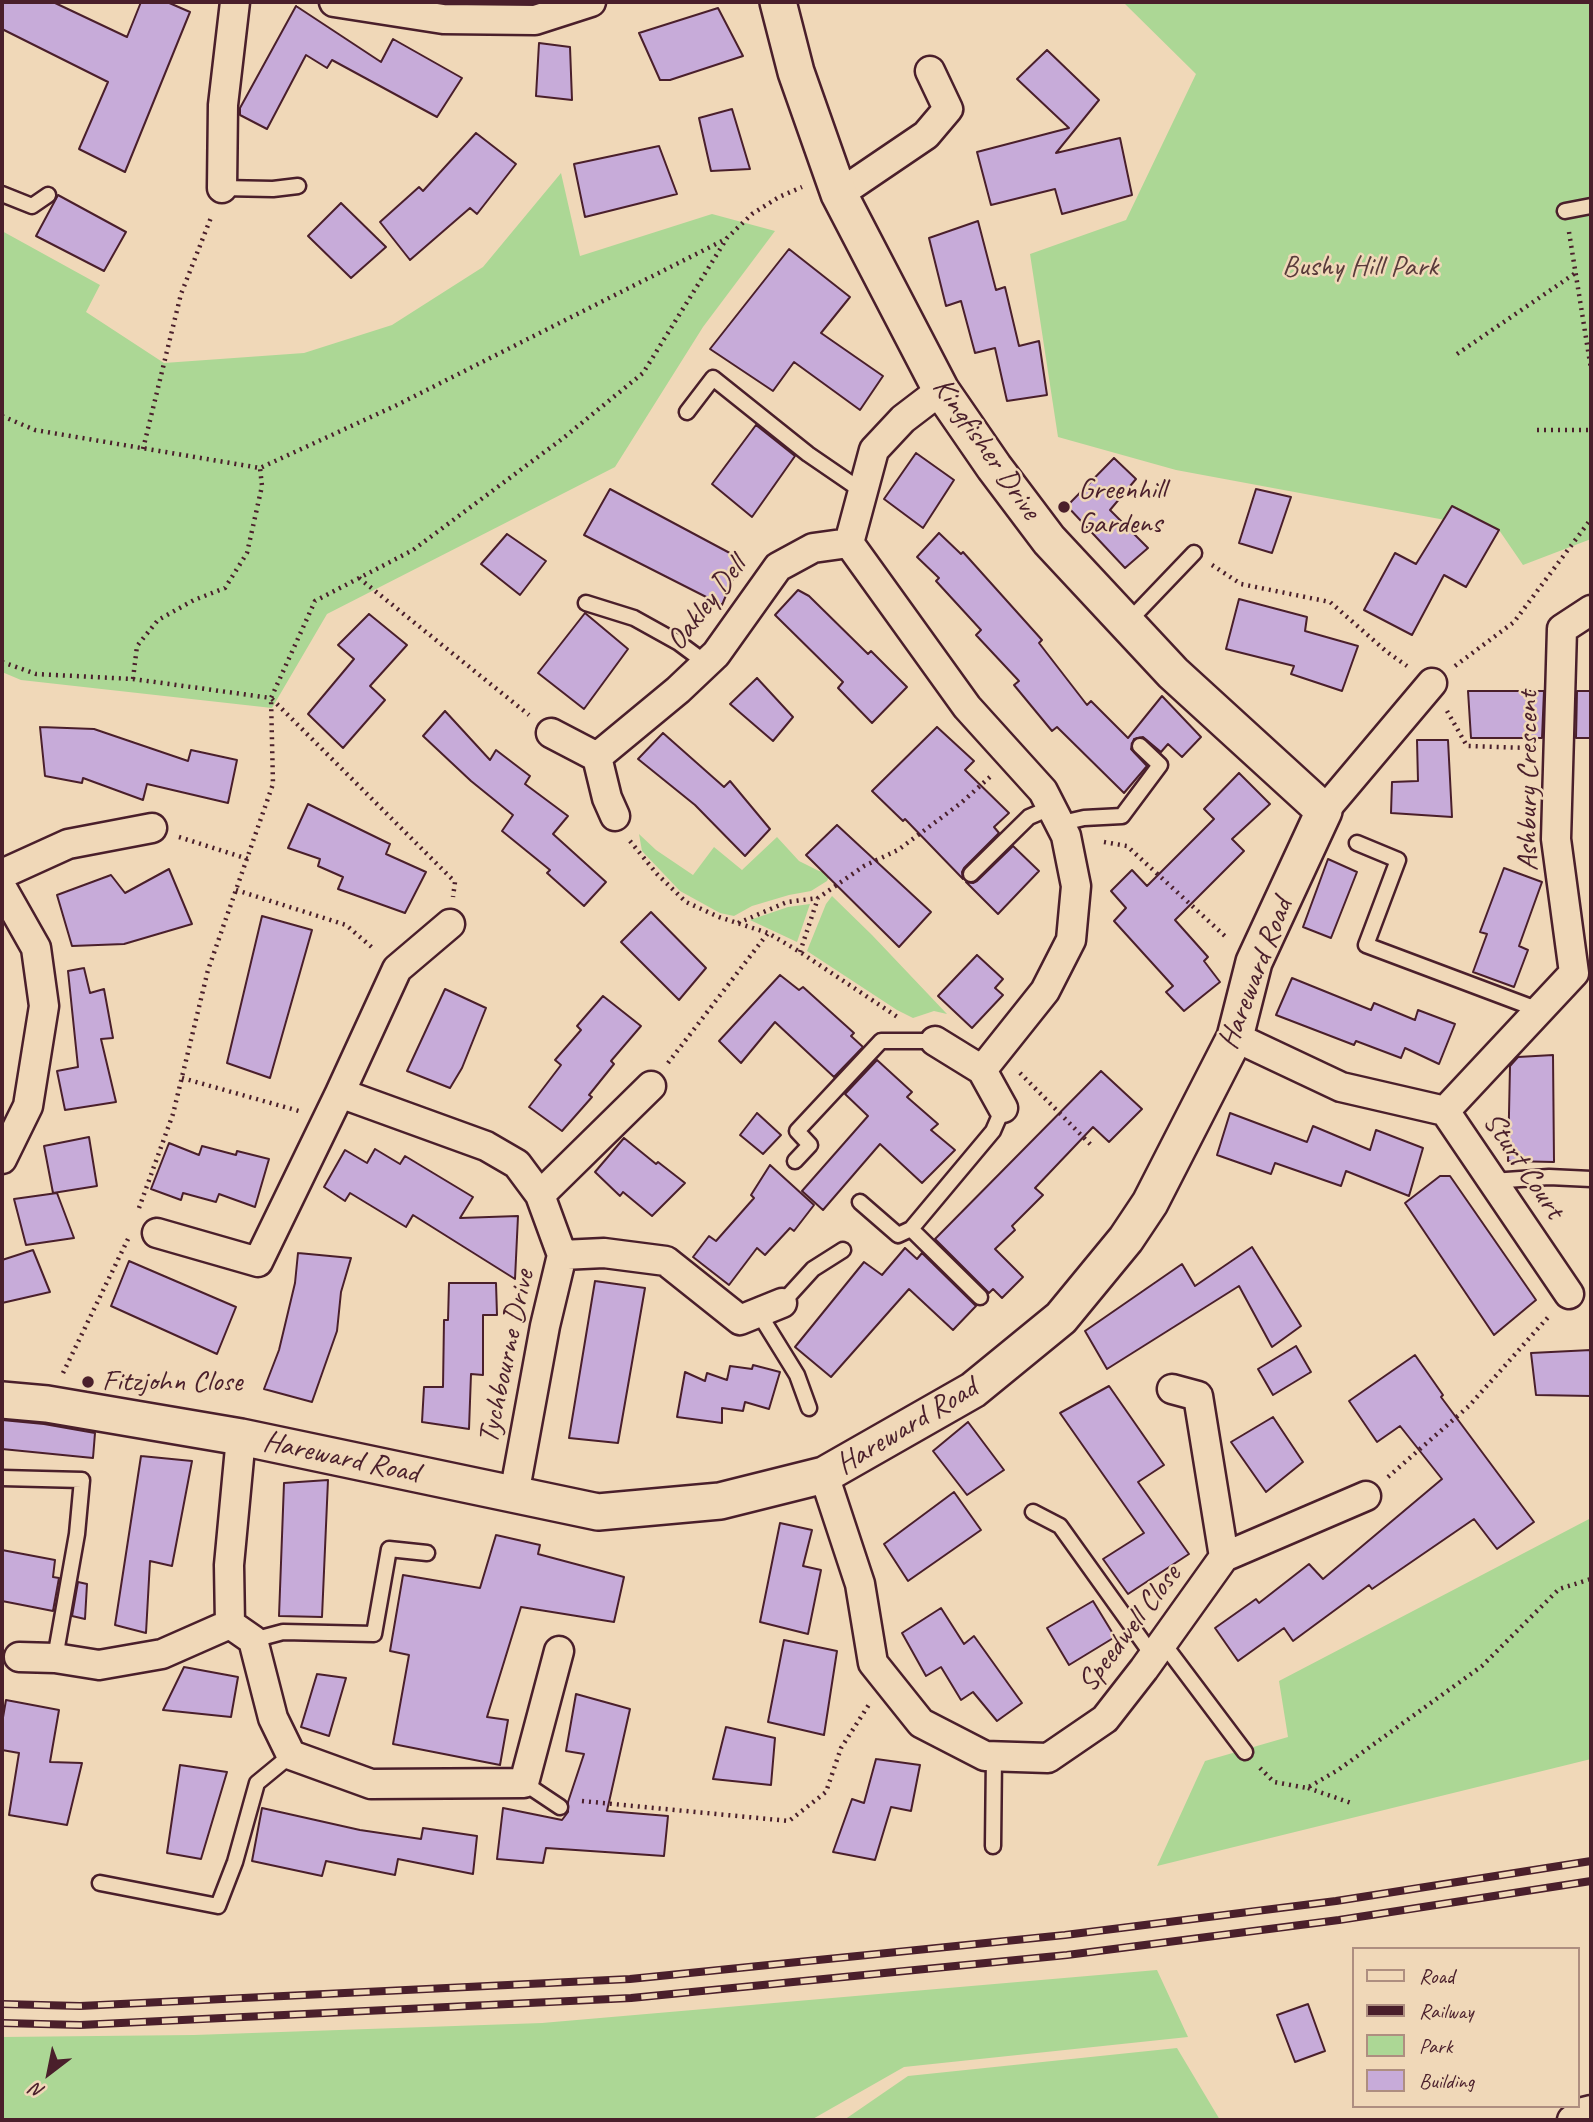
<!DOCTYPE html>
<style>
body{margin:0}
#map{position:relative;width:1593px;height:2122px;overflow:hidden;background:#f0d8b8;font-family:Caveat,sans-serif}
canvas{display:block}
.frame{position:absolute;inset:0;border:4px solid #4a1f2b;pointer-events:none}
.legend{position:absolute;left:1352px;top:1947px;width:228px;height:161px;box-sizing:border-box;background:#f0d8b8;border:2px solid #ae8e80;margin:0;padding:9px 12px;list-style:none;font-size:21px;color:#4a1f2b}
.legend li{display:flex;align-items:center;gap:14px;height:35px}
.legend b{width:35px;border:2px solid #ae8e80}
.north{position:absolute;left:14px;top:2038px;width:70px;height:70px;-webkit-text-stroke:5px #f0d8b8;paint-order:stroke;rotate:212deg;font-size:19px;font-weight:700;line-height:28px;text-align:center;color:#4a1f2b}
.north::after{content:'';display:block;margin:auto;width:24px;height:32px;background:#4a1f2b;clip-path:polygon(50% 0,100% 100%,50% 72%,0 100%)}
</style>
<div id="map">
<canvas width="1593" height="2122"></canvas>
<div class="frame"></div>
<ul class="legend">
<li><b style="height:9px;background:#f0d8b8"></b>Road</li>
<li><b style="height:9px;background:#4a1f2b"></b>Railway</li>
<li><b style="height:19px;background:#acd795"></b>Park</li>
<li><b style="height:19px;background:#c7abd9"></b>Building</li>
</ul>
<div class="north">N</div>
</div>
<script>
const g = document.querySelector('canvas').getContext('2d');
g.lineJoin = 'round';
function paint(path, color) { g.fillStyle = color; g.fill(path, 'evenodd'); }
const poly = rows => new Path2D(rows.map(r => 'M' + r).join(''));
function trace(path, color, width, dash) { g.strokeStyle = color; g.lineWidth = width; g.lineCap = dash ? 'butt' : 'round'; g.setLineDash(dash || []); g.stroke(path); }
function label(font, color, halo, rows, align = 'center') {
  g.font = font + ' Caveat,sans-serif'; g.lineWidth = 5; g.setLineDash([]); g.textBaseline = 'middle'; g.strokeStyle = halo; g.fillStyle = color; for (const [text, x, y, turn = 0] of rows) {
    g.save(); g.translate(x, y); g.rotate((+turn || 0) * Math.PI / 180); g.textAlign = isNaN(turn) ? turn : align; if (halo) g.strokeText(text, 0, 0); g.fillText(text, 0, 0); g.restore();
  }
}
const green = poly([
 [1123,2,1591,2,1591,539,1523,565,1499,530,1176,470,1058,437,1030,254,1126,220,1196,74],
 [561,173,580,256,712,214,775,231,703,327,615,467,327,614,272,708,21,680,2,672,2,231,100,285,86,312,164,363,304,353,392,325,483,267],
 [639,834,656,850,693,875,714,847,742,870,777,837,799,861,819,871,831,873,827,881,811,891,789,895,752,906,734,916,720,913,680,891,642,851],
 [832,896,872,935,947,1014,934,1011,913,1018,897,1010,807,951,826,904],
 [810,904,797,942,750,920,788,907],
 [1591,1518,1591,1759,1157,1866,1205,1761,1288,1737,1279,1681],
 [1157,1970,1188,2037,904,2067,811,2120,2,2120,2,2037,194,2035,542,2023],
 [1177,2048,1220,2120,844,2120,908,2076]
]);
const building = poly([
 [2,2,53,2,127,37,141,2,167,2,190,12,125,172,79,149,108,82,2,29,2,2],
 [296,6,381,62,393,39,462,78,437,117,332,60,327,68,306,55,267,129,240,115,240,108,296,6],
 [718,8,743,56,670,80,660,80,639,33,718,8],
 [539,43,570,47,572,100,536,96,539,43],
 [1047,50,1099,100,1056,153,1120,138,1132,195,1062,214,1055,189,991,205,977,152,1069,128,1017,79,1047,50],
 [732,109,750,169,711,171,699,118,732,109],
 [476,133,516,164,477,214,470,208,410,260,380,222,419,187,423,191,476,133],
 [659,146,677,194,585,217,574,164,659,146],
 [58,195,126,232,104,271,36,236,58,195],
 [341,203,386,247,351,278,308,236,341,203],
 [978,221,996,290,1005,287,1019,346,1039,341,1047,395,1007,401,995,348,975,353,961,301,946,306,929,238,978,221],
 [789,249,850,297,821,333,883,376,860,410,794,362,773,391,710,349,789,249],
 [756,425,795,456,752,517,712,484,756,425],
 [916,453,954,480,923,528,884,499,916,453],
 [1114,458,1136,479,1110,510,1148,548,1125,568,1067,506,1114,458],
 [610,489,741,559,722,605,584,535,610,489],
 [1256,489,1291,497,1272,553,1239,543,1256,489],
 [1452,506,1499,530,1466,587,1444,575,1412,635,1364,610,1395,553,1416,564,1452,506],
 [939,533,961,554,963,552,1042,640,1039,643,1087,705,1091,701,1128,738,1162,696,1201,737,1182,757,1168,744,1161,752,1143,737,1134,739,1131,749,1147,766,1124,793,1057,727,1052,731,1014,685,1019,681,976,635,981,630,936,581,939,578,917,557,939,533],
 [507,534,546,561,520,595,481,564,507,534],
 [798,590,809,596,868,654,871,651,907,687,872,723,838,688,843,682,775,615,798,590],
 [1239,599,1307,617,1305,631,1358,646,1342,691,1291,674,1294,666,1226,649,1239,599],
 [585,613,628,649,584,709,538,673,585,613],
 [369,614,407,645,370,686,385,700,343,748,308,714,354,659,338,645,369,614],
 [757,678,793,717,773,741,730,704,757,678],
 [1468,691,1544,691,1542,738,1471,738,1468,691],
 [1577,691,1591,691,1591,738,1576,738,1577,691],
 [445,711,490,760,496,750,530,776,525,784,568,816,553,834,606,882,584,906,547,873,550,870,502,831,513,815,471,781,423,736,445,711],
 [40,727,94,729,188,761,191,750,237,760,228,803,147,784,143,800,83,778,82,783,45,776,40,727],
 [937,727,974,761,965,770,1009,813,994,827,999,833,964,868,962,872,963,879,905,819,903,821,872,791,937,727],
 [663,733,724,787,730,781,770,829,745,856,695,805,638,759,663,733],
 [1417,740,1448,740,1452,817,1391,813,1392,782,1418,781,1417,740],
 [1239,773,1270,804,1232,839,1244,851,1175,920,1208,957,1204,961,1220,982,1184,1011,1166,992,1173,986,1114,921,1126,908,1111,891,1132,870,1147,886,1214,819,1204,809,1239,773],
 [308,804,390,844,386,854,426,872,405,913,338,889,343,877,318,866,320,859,288,848,308,804],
 [837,825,931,912,899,947,806,855,837,825],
 [1013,846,1039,871,998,914,966,882,973,883,977,881,1013,846],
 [1328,859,1357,872,1331,938,1303,927,1328,859],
 [1504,868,1542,882,1519,946,1528,950,1514,987,1473,972,1487,934,1480,932,1504,868],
 [169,869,192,924,124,944,72,946,57,895,111,875,125,893,169,869],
 [651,912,706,968,679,1000,621,942,651,912],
 [262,916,312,930,270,1078,227,1063,262,916],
 [977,955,1003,979,995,988,1003,995,972,1028,938,996,977,955],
 [84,968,90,993,104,989,113,1038,101,1039,116,1102,65,1110,57,1071,78,1067,68,971,84,968],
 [780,975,799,990,803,987,854,1033,851,1036,863,1047,834,1077,775,1022,741,1063,719,1041,780,975],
 [1292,978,1371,1010,1374,1003,1415,1020,1418,1010,1455,1024,1439,1064,1405,1048,1401,1058,1356,1041,1354,1045,1276,1015,1292,978],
 [445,989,486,1008,462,1068,450,1088,407,1071,445,989],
 [603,996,641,1026,611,1061,614,1064,589,1095,592,1097,562,1131,529,1107,561,1065,555,1060,581,1030,577,1026,603,996],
 [1553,1055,1554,1162,1508,1161,1510,1066,1518,1057,1553,1055],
 [877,1060,912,1092,907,1097,938,1124,931,1130,955,1150,922,1183,880,1144,823,1210,802,1191,868,1116,845,1094,877,1060],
 [1101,1071,1142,1109,1109,1142,1093,1127,1035,1188,1043,1195,1012,1226,1015,1230,995,1249,1023,1277,1002,1298,993,1289,989,1293,935,1239,1101,1071],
 [757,1113,781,1135,763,1154,740,1135,757,1113],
 [1230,1113,1307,1142,1313,1126,1370,1150,1376,1130,1423,1148,1409,1196,1346,1171,1341,1186,1275,1163,1271,1174,1217,1155,1230,1113],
 [89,1137,97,1186,53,1193,44,1146,89,1137],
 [624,1138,656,1164,658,1162,685,1183,652,1216,623,1192,620,1196,595,1172,624,1138],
 [169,1143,199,1155,202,1146,236,1155,237,1151,269,1159,255,1207,219,1194,216,1202,183,1193,181,1200,151,1189,169,1143],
 [375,1149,400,1164,405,1156,473,1197,460,1218,518,1216,515,1279,413,1215,406,1227,350,1193,345,1201,324,1187,345,1150,367,1163,375,1149],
 [770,1165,814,1205,794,1231,790,1228,765,1255,757,1248,729,1285,693,1257,709,1236,716,1241,754,1198,751,1195,770,1165],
 [1440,1176,1450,1176,1536,1300,1494,1335,1405,1203,1440,1176],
 [57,1193,74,1238,26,1245,14,1199,57,1193],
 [1252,1247,1301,1326,1272,1347,1239,1286,1107,1369,1085,1331,1182,1264,1195,1286,1252,1247],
 [905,1248,917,1259,922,1253,976,1306,953,1330,909,1289,831,1377,795,1347,864,1262,882,1275,905,1248],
 [33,1250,50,1292,2,1303,2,1260,33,1250],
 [298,1253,351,1258,341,1292,337,1331,312,1402,264,1389,279,1350,295,1283,298,1253],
 [129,1261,236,1307,217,1354,111,1306,129,1261],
 [595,1281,645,1288,618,1443,569,1438,595,1281],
 [449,1283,496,1283,497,1315,483,1315,483,1375,471,1374,469,1429,422,1422,424,1387,443,1387,444,1320,448,1320,449,1283],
 [1296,1346,1311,1372,1273,1395,1258,1369,1296,1346],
 [1591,1350,1591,1396,1536,1395,1531,1353,1591,1350],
 [1415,1355,1443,1395,1441,1397,1534,1522,1497,1549,1474,1519,1372,1589,1369,1585,1293,1641,1284,1628,1238,1661,1215,1628,1256,1599,1259,1603,1309,1564,1323,1579,1442,1479,1400,1426,1377,1442,1349,1401,1415,1355],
 [753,1365,780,1372,769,1409,745,1402,743,1411,722,1408,722,1423,677,1417,685,1372,705,1381,707,1373,727,1380,730,1366,752,1369,753,1365],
 [1109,1386,1164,1465,1138,1482,1189,1554,1128,1594,1103,1559,1144,1533,1060,1413,1109,1386],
 [1273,1417,1303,1462,1266,1492,1231,1442,1273,1417],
 [2,1420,44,1424,95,1433,93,1458,2,1449,2,1420],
 [968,1422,1004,1470,967,1495,933,1451,968,1422],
 [141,1456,192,1461,172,1566,150,1561,146,1633,115,1625,141,1456],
 [328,1480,322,1617,279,1616,284,1483,328,1480],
 [954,1492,981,1530,908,1581,884,1544,954,1492],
 [780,1523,812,1530,803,1566,821,1570,808,1634,760,1622,780,1523],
 [496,1535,540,1545,538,1554,624,1577,614,1622,521,1607,487,1717,508,1720,500,1765,393,1744,409,1655,390,1651,403,1575,480,1588,496,1535],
 [2,1550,55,1560,53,1577,59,1578,53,1611,2,1601,2,1550],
 [78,1582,87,1584,85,1619,72,1616,78,1582],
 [1093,1601,1115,1637,1069,1665,1047,1628,1093,1601],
 [941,1608,964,1644,974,1636,1022,1703,997,1721,973,1692,961,1700,941,1667,926,1676,902,1633,941,1608],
 [784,1640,837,1651,824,1735,768,1722,784,1640],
 [184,1667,238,1677,231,1717,163,1710,184,1667],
 [317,1674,346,1678,329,1736,301,1727,317,1674],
 [576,1694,630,1709,607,1811,668,1816,664,1856,546,1848,543,1863,497,1859,503,1808,562,1820,568,1812,568,1802,584,1754,566,1751,576,1694],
 [6,1700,59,1710,50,1762,82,1763,67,1825,9,1815,19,1753,2,1750,2,1723,6,1700],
 [726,1727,775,1738,771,1785,713,1779,726,1727],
 [876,1759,920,1765,911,1811,891,1807,875,1860,833,1852,852,1799,864,1803,876,1759],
 [180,1765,227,1772,201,1859,167,1853,180,1765],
 [262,1808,360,1830,421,1839,423,1828,477,1836,473,1874,398,1859,395,1875,326,1861,322,1876,252,1861,262,1808],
 [1308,2004,1325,2051,1295,2062,1277,2015,1308,2004]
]);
const path = poly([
 [1569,232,1591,369],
 [1457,354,1577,272],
 [2,416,35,430,260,468,397,405,726,239],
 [1537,430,1591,430],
 [143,449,181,294,212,215],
 [1212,565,1241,584,1330,602,1387,652,1407,666],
 [359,578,529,715],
 [2,662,36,674,133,679,271,698,315,601,413,550,562,439,643,373,727,238,752,214,779,197,802,187],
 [1455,666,1514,622,1591,519],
 [133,679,137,646,158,620,194,600,225,588,247,553,262,486,260,468],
 [272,699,455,882,453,897],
 [1447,711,1467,746,1530,748],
 [179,837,248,859],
 [630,841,657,874,686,902,719,917,768,933,800,952,899,1018],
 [1104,842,1127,846,1227,938],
 [236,890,346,925,375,950],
 [738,923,787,902,818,898],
 [800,952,818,898,864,866,898,850,961,803,991,776],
 [668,1063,768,933],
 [1020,1073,1091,1145],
 [182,1078,299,1111],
 [139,1208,173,1114,208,970,273,784,271,698],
 [63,1373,128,1239],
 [1388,1477,1469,1406,1550,1315],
 [1260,1768,1274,1782,1307,1788,1338,1770,1482,1666,1559,1589,1591,1579],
 [1308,1788,1351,1803],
 [582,1801,789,1821,826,1792,841,1748,870,1703]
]);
const service = poly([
 [222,188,273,189,298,186],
 [2,194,32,206,48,195],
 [1565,211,1591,206],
 [687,412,713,378,808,454,862,491],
 [586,603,634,618,679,643,706,663],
 [1127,623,1194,553],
 [1058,824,1084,818,1122,816,1160,765,1140,746],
 [1357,843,1398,860,1366,945,1539,1010],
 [971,874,1029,817,1050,808],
 [795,1161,810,1145,797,1131,881,1041,935,1041],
 [1492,1181,1549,1177,1591,1179],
 [860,1202,898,1235,911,1229,993,1131,1003,1108],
 [911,1229,980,1297],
 [782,1303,813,1269,843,1250],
 [758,1312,797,1375,809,1408],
 [2,1478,82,1480,77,1534,55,1658],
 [1033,1512,1060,1526,1153,1656],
 [253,1640,283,1632,374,1634,389,1549,427,1553],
 [1163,1643,1245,1752],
 [524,1783,560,1807],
 [993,1846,994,1756],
 [100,1883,218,1906,235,1862,257,1783,291,1755]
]);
const minor = poly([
 [334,2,443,19,535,20,591,2],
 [222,188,223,105,235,2],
 [839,194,926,135,948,109,930,71],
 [941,390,903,419,874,450,849,543,967,707,1043,791,1066,836,1076,886,1071,940,1045,991,982,1070,1003,1108],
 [551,733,597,757,607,798,615,816],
 [597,757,678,690,716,654,778,567,813,548,849,543],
 [1324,811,1432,683],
 [2,874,68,844,152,828],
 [2,888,36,948,44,1006,28,1106,2,1159],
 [1235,1037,1341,1087,1445,1111],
 [935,1041,982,1070],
 [340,1093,397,969,450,924],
 [1445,1111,1574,973,1556,839,1562,629,1591,610],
 [1445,1111,1569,1294],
 [540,1195,651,1086],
 [157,1233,258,1262,340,1093,486,1146,517,1164,540,1195,562,1255,545,1326,514,1495],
 [562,1255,604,1253,666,1261,740,1320,782,1303],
 [1172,1389,1198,1396,1224,1557],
 [241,1437,229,1565,230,1624,253,1640,273,1718,291,1755,371,1784,524,1783,559,1651],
 [824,1475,860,1584,873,1663,921,1723,985,1756,1048,1758,1105,1719,1144,1669,1224,1557,1366,1496],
 [19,1657,55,1658,99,1665,162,1654,230,1624],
 [1572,2120,1583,2112,1591,2110]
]);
const tertiary = poly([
 [2,1400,47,1404,241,1437,598,1512,720,1501,824,1475,973,1390,1061,1318,1126,1239,1150,1203,1235,1037,1254,962,1324,811,1173,673,1049,540,994,467,941,390,839,194,796,72,778,2]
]);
const rail = poly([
 [2,2004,80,2006,630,1979,1065,1935,1336,1901,1591,1861],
 [2,2023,80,2025,631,1998,1067,1955,1339,1920,1591,1881]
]);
const markers = [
 [1064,507,7,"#4a1f2b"],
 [88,1382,7,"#4a1f2b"]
];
const parkNames = [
 ["Bushy Hill Park",1360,267]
];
const streetNames = [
 ["Kingfisher Drive",986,449,55],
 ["Oakley Dell",707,604,-52],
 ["Ashbury Crescent",1528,781,-90],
 ["Hareward Road",1256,974,-69],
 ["Sturt Court",1523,1166,56],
 ["Tychbourne Drive",507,1357,-78],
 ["Hareward Road",907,1427,-31],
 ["Hareward Road",341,1458,12],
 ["Speedwell Close",1130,1629,-53]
];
const poiNames = [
 ["Greenhill",1078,490],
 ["Gardens",1078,524],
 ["Fitzjohn Close",102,1382]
];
paint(green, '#acd795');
paint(building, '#c7abd9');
trace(building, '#4a1f2b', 2);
trace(service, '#4a1f2b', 19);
trace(minor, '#4a1f2b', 33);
trace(tertiary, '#4a1f2b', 40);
trace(path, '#4a1f2b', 4.5, [2, 5]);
trace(service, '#f0d8b8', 14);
trace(minor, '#f0d8b8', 28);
trace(tertiary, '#f0d8b8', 35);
trace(rail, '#4a1f2b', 8);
trace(rail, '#f0d8b8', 5, [16]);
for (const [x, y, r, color] of markers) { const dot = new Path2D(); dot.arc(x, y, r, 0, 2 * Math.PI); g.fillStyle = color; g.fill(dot); trace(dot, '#f0d8b8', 2.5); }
label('30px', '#593b3b', '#f0d8b8', parkNames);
label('30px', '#4a1f2b', '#f0d8b8', streetNames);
label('30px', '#4a1f2b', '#f0d8b8', poiNames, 'left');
</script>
